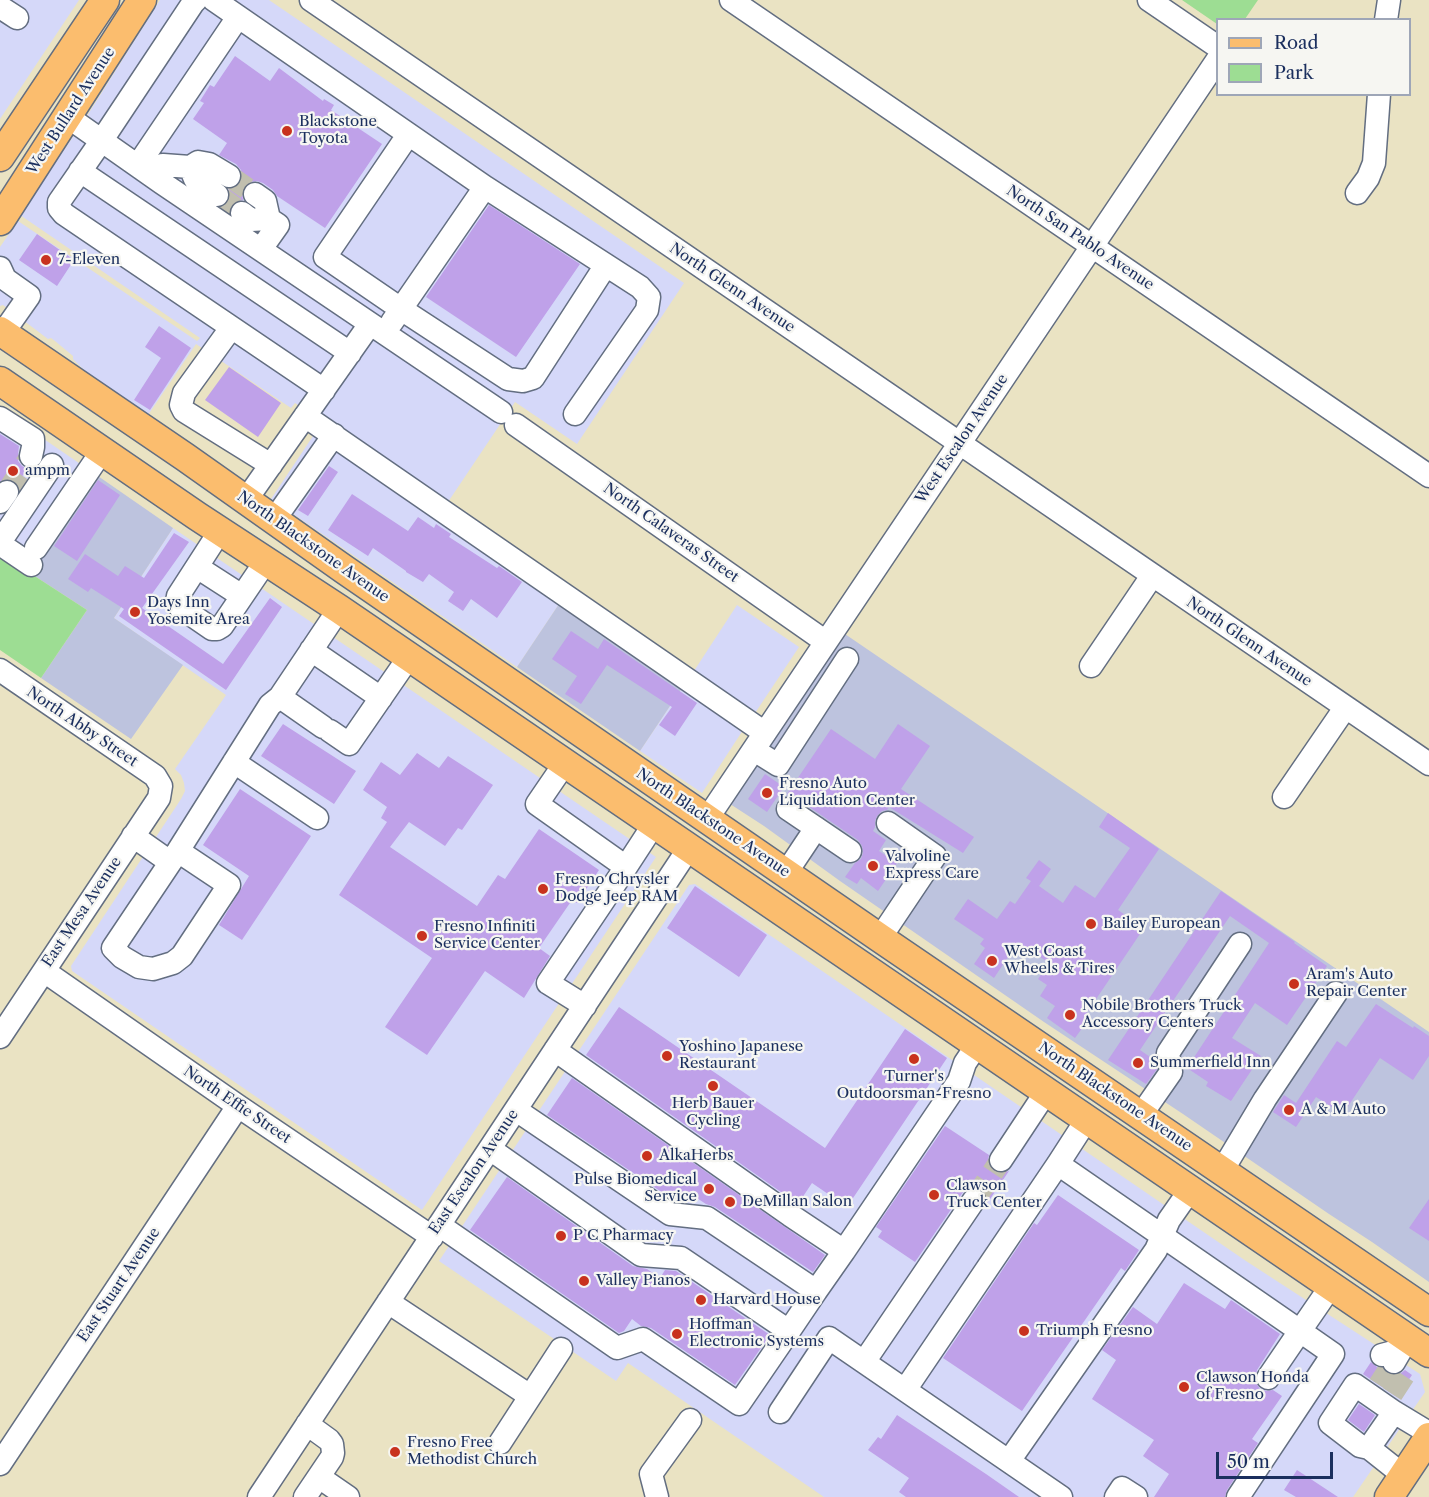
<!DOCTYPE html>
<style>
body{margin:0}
#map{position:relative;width:1429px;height:1497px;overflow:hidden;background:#eae3c3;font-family:"Libre Caslon Text",serif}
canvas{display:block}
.legend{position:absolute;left:1216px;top:18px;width:195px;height:78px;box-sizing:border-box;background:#f6f6f2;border:2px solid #9ea6b7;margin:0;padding:8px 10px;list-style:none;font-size:18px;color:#1b2f5e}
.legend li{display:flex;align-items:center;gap:12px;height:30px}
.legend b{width:30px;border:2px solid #9ea6b7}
.scale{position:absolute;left:1216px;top:1452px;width:117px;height:27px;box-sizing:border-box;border:3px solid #1b2f5e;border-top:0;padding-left:8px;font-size:18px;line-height:21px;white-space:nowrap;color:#1b2f5e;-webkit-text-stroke:4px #f6f6f2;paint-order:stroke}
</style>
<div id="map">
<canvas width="1429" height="1497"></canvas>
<ul class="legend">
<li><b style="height:8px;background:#fbbd6e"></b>Road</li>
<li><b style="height:16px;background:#9ddd93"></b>Park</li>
</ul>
<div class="scale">50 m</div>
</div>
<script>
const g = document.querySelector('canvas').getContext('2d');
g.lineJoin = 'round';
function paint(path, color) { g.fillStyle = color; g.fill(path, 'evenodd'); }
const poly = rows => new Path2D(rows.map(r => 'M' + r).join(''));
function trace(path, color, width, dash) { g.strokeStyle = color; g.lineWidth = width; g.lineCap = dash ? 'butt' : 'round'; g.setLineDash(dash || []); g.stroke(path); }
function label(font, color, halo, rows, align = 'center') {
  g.font = font + ' "Libre Caslon Text",serif'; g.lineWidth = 4.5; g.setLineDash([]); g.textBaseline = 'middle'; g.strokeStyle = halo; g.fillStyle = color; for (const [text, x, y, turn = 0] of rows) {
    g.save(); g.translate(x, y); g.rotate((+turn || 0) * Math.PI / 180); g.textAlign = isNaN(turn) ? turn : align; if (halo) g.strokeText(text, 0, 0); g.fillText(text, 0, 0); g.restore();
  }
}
const built = poly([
 [0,0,79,0,0,119],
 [160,0,269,0,684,283,577,444,515,402,446,505,295,403,291,408,196,344,148,415,87,373,73,359,73,356,55,341,51,338,48,339,3,305,0,306,0,247,18,221,197,341,200,338,20,215,87,116],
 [0,409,95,474,35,564,0,539],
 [315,433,561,601,517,667,271,499],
 [173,528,656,857,422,1210,72,971,71,966,181,799,185,791,184,783,181,775,175,769,226,695,114,618],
 [737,605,799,647,753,716,692,674],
 [684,685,745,727,702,793,640,751],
 [695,884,1246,1261,1420,1374,1425,1392,1353,1497,824,1497,628,1363,616,1381,439,1261,689,885]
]);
const industrial = poly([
 [95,474,173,528,114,618,183,665,131,739,41,678,87,610,30,573,35,564],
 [561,601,684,685,640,751,517,667],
 [842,632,1429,1032,1429,1282,1372,1242,1329,1214,1183,1114,1044,1022,840,881,764,826,727,802]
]);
const green = poly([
 [1182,0,1258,0,1245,19,1218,20,1217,24],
 [0,556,30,573,87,610,41,678,0,650]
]);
const building = poly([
 [235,56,270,81,279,68,323,101,324,99,334,105,331,110,382,144,325,228,277,196,273,190,263,183,257,181,250,182,244,186,242,192,243,200,236,201,232,204,229,211,223,207,228,203,230,197,229,189,236,187,241,182,242,177,241,170,236,164,219,155,227,143,193,119,204,103,200,101,210,85,214,87],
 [489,205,580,264,516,357,426,297],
 [37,234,74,260,57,286,19,260],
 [159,326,191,348,150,410,134,400,161,358,145,347],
 [229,367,281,403,258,437,205,400],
 [0,434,19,446,18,454,18,461,22,466,27,469,17,484,14,481,9,479,0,481],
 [329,466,338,472,308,516,298,510],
 [98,480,120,495,77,561,54,546],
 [352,494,408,531,418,517,434,528,436,524,451,534,449,537,497,568,499,566,522,582,497,618,471,599,463,611,448,601,454,592,429,574,423,582,406,572,406,571,373,548,368,556,328,530],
 [174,533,189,542,142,608,223,664,270,598,282,607,226,690,119,616,124,609,91,588,88,592,68,579,85,554,118,576,125,566,144,578],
 [571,631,598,649,604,639,697,703,675,736,659,725,672,707,607,665,581,704,565,694,577,676,552,659],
 [283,724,356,771,334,804,261,756],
 [898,724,930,746,901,789,974,837,963,853,889,807,887,810,882,811,877,816,875,821,875,827,873,831,886,840,879,851,897,863,878,891,861,878,857,884,845,877,855,863,861,859,863,853,862,846,858,840,796,798,787,794,831,729,875,759],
 [417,753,439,768,448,756,493,785,462,830,458,828,445,846,409,822,390,847,477,906,498,875,505,879,539,829,599,870,577,903,572,900,539,948,550,956,524,998,485,971,427,1055,385,1027,432,958,339,895,387,822,381,818,387,807,363,790,381,762,400,775],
 [765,774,784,787,767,812,748,799],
 [240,789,311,836,242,940,219,925,249,876,203,845],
 [1108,813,1159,849,1118,910,1144,928,1084,1017,1088,1020,1075,1038,1047,1018,1055,1006,1040,996,1047,985,1038,979,1049,963,1018,942,994,978,974,964,985,948,980,944,984,939,954,919,968,899,997,919,1010,901,1015,904,1031,881,1026,878,1039,860,1051,869,1039,886,1063,903,1075,885,1095,898,1130,848,1099,827],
 [695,886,767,935,739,977,667,928],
 [1221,891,1295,942,1294,943,1327,966,1287,1025,1255,1003,1232,1038,1261,1056,1231,1101,1206,1086,1208,1082,1187,1068,1269,943,1230,916,1140,1050,1153,1059,1152,1062,1156,1064,1157,1069,1146,1084,1108,1060],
 [1376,1004,1413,1028,1414,1026,1429,1036,1429,1056,1413,1080,1380,1058,1343,1114,1316,1097,1296,1127,1273,1112,1284,1095,1296,1103,1337,1041,1346,1047],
 [619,1007,825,1148,905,1029,947,1058,847,1207,812,1183,798,1204,586,1055],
 [572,1078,825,1255,813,1272,715,1207,706,1204,689,1193,683,1202,675,1201,547,1115],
 [945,1126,989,1155,988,1160,989,1165,993,1171,1001,1173,1009,1171,986,1205,987,1200,986,1195,981,1189,974,1187,968,1188,963,1192,915,1262,878,1237,882,1231,876,1227],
 [507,1177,633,1266,647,1269,660,1278,665,1270,676,1271,770,1335,735,1385,651,1328,641,1326,632,1319,624,1331,619,1333,470,1230],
 [1058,1195,1139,1250,1125,1271,1121,1268,1022,1411,943,1358,1034,1223,1037,1225],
 [1429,1199,1429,1241,1409,1228],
 [1184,1283,1225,1309,1231,1300,1280,1334,1257,1370,1255,1378,1256,1383,1260,1389,1266,1391,1273,1390,1282,1396,1252,1439,1258,1443,1227,1490,1225,1497,1154,1497,1169,1474,1143,1456,1154,1440,1092,1399,1116,1360,1102,1350,1133,1307,1157,1324],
 [1371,1362,1378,1368,1382,1368,1388,1374,1395,1375,1400,1374,1405,1370,1412,1375,1397,1397,1363,1374],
 [1359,1404,1375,1415,1364,1432,1348,1420],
 [897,1415,986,1474,1019,1497,906,1497,899,1492,909,1478,868,1450,878,1437,881,1439],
 [1297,1470,1338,1497,1296,1497,1284,1490]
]);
const minorTunnel = poly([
 [229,176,255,194],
 [217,195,242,213],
 [7,492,31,456],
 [974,1200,1001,1160],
 [1379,1385,1394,1362],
 [1392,1394,1407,1371]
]);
const minor = poly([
 [196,0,193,3,102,140,59,202,59,208,64,214,324,390],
 [214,0,485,187],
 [311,0,1429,764],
 [731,0,1429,476],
 [1149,0,1218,47],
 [0,7,17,18],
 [1386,20,1389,0],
 [68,117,162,183,501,412],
 [408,135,325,257,401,309,508,379,523,381,533,378,606,265],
 [138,165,238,17],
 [190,167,195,179,217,195],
 [80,171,350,353],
 [155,178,163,165,190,167,198,162,209,164,229,176],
 [1357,193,1368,178,1374,163,1379,94],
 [255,194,265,201,269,219],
 [242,213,251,220,269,219,278,225,261,249],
 [0,268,5,279,29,296,3,333],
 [392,322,485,187,640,287,649,297,647,310,575,414],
 [231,328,184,393,181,405,184,411,271,465],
 [305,416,765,733],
 [0,418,33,439,33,447,31,456],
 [516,425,826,642],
 [246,500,370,324],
 [0,502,7,492],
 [274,520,334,435],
 [220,531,178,596,177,602,180,607,212,629,217,629,222,626,266,561],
 [0,542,52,465],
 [0,544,31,565],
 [36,548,102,451],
 [197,567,242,596],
 [311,650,381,698],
 [1091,666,1152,576],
 [0,670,155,776,161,786,159,798,0,1037],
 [323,727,280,697,339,609],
 [330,731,349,744,409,657],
 [754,750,778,765,847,659],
 [234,762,317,818],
 [565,763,537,804,626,867,548,983,585,1006],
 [1284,797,1345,708],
 [788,809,850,851],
 [707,819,1218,59],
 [133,836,170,862],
 [178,851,229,885,182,956,173,963,153,969,139,967,122,957,113,948,178,851,270,705,280,697],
 [626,867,654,824],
 [786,873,816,828],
 [880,938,935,856,888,823],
 [44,971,238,1106,432,1237],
 [555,1050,790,1215,844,1251,959,1081,965,1063,977,1045],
 [1141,1115,1171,1072,1168,1053,1240,944],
 [490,1149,641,1255,681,1258,789,1331,816,1291,707,1218,670,1214,516,1110],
 [1001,1160,1046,1092],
 [1058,1164,1300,1331,1268,1378],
 [1222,1171,1265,1099,1336,993],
 [439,1225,617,1348,643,1339,739,1404,789,1331],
 [816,1291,844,1251],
 [388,1302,530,1396],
 [1382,1355,1401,1350,1394,1362],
 [864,1362,974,1200],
 [905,1390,1058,1164,1087,1119],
 [780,1412,829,1338,1061,1497],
 [500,1443,561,1349],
 [1369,1448,1360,1446,1330,1423,1355,1385,1394,1412],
 [1009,1461,1156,1250,1169,1220,1190,1190],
 [0,1464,238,1106],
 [1403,1475,1369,1448,1394,1412,1429,1433],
 [319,1477,348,1497],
 [259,1497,689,848],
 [305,1497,332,1457,333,1453,332,1444,329,1440,307,1424],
 [657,1497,651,1474,690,1420],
 [1116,1497,1122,1488,1136,1497],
 [1238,1497,1333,1354,1300,1331,1331,1286]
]);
const major = poly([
 [0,157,105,0],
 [0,221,142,0],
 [0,331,185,457,345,570,880,938,1429,1312],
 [0,381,197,516,339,609,1429,1353],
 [1389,1497,1429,1437]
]);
const markers = [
 [287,131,6,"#c8321e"],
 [46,260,6,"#c8321e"],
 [13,471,6,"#c8321e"],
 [135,612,6,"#c8321e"],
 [767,793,6,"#c8321e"],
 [873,866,6,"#c8321e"],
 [543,889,6,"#c8321e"],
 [1091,924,6,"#c8321e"],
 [422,936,6,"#c8321e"],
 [992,961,6,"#c8321e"],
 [1294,984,6,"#c8321e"],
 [1070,1015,6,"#c8321e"],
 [667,1056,6,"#c8321e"],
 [914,1059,6,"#c8321e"],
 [1138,1063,6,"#c8321e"],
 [713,1086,6,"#c8321e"],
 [1289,1110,6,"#c8321e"],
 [647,1156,6,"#c8321e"],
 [709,1189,6,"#c8321e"],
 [934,1195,6,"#c8321e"],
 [730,1202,6,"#c8321e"],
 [561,1236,6,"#c8321e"],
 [584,1281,6,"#c8321e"],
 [701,1300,6,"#c8321e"],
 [1024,1331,6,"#c8321e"],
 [677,1334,6,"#c8321e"],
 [1184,1387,6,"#c8321e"],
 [395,1452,6,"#c8321e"]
];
const streetNames = [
 ["West Bullard Avenue",71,111,-57],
 ["North San Pablo Avenue",1080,238,34],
 ["North Glenn Avenue",732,288,34],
 ["West Escalon Avenue",962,439,-56],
 ["North Calaveras Street",671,533,35],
 ["North Blackstone Avenue",313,547,35],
 ["North Glenn Avenue",1249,642,34],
 ["North Abby Street",82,727,34],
 ["North Blackstone Avenue",713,823,34],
 ["East Mesa Avenue",82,912,-56],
 ["North Blackstone Avenue",1115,1097,34],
 ["North Effie Street",237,1105,34],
 ["East Escalon Avenue",474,1172,-56],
 ["East Stuart Avenue",119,1285,-56]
];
const poiNames = [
 ["Blackstone",299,122],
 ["Toyota",299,139],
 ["7-Eleven",58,260],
 ["ampm",25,471],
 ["Days Inn",147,603],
 ["Yosemite Area",147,620],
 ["Fresno Auto",779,784],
 ["Liquidation Center",779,801],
 ["Valvoline",885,857],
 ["Express Care",885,874],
 ["Fresno Chrysler",555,880],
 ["Dodge Jeep RAM",555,897],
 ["Bailey European",1103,924],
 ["Fresno Infiniti",434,927],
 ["Service Center",434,944],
 ["West Coast",1004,952],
 ["Wheels & Tires",1004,969],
 ["Aram's Auto",1306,975],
 ["Repair Center",1306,992],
 ["Nobile Brothers Truck",1082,1006],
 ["Accessory Centers",1082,1023],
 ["Yoshino Japanese",679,1047],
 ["Restaurant",679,1064],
 ["Summerfield Inn",1150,1063],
 ["Turner's",914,1077,"center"],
 ["Outdoorsman-Fresno",914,1094,"center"],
 ["Herb Bauer",713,1104,"center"],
 ["Cycling",713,1121,"center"],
 ["A & M Auto",1301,1110],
 ["AlkaHerbs",659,1156],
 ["Pulse Biomedical",697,1180,"right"],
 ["Service",697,1197,"right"],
 ["Clawson",946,1186],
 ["Truck Center",946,1203],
 ["DeMillan Salon",742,1202],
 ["P C Pharmacy",573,1236],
 ["Valley Pianos",596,1281],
 ["Harvard House",713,1300],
 ["Hoffman",689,1325],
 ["Electronic Systems",689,1342],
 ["Triumph Fresno",1036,1331],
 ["Clawson Honda",1196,1378],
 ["of Fresno",1196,1395],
 ["Fresno Free",407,1443],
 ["Methodist Church",407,1460]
];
paint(built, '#d5d8f9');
paint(industrial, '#bdc3de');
paint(green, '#9ddd93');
paint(building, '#bfa1e9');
trace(minorTunnel, '#c1bfaf', 22, [22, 11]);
trace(minor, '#636e81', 25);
trace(major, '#636e81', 31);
trace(minor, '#fff', 22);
trace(major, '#fbbd6e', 28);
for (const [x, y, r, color] of markers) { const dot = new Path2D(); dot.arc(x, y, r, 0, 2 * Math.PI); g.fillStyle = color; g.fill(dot); trace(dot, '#f6f6f2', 2); }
label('15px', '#1b2f5e', '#f6f6f2', streetNames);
label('15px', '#1b2f5e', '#f6f6f2', poiNames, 'left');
</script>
